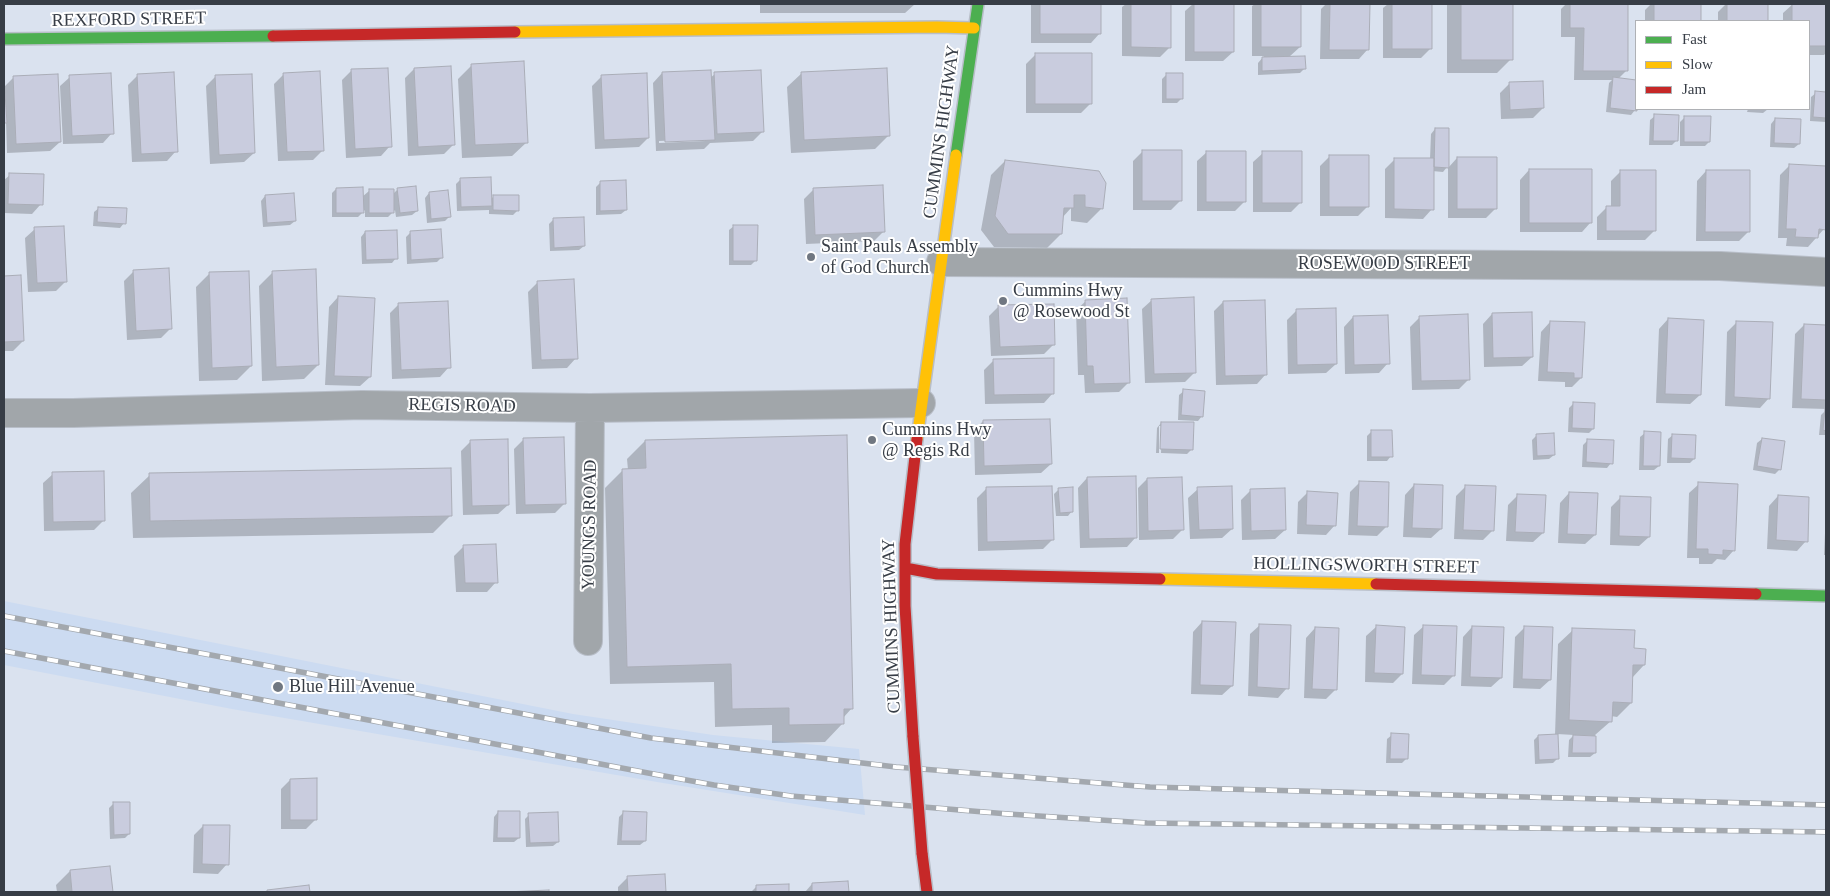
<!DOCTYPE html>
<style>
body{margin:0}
#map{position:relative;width:1830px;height:896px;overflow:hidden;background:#dae2ef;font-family:"Times New Roman",serif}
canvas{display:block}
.frame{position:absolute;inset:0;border:5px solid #373d46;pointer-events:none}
.legend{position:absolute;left:1635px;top:20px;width:175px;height:90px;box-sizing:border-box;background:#fff;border:1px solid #afb1b5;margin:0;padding:6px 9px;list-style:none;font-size:15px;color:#373d46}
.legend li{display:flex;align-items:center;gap:10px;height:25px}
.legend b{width:25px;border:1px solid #afb1b5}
</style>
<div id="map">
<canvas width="1830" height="896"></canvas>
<div class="frame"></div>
<ul class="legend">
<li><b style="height:6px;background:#4caf50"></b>Fast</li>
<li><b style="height:6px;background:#ffc107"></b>Slow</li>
<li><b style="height:6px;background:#c62828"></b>Jam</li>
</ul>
</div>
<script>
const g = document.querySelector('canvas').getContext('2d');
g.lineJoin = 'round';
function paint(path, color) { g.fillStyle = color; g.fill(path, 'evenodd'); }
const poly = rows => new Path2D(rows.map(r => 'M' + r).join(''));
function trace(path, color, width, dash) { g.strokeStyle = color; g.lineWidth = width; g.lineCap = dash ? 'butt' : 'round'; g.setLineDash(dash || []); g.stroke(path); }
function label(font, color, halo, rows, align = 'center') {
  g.font = font + ' "Times New Roman",serif'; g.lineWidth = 4; g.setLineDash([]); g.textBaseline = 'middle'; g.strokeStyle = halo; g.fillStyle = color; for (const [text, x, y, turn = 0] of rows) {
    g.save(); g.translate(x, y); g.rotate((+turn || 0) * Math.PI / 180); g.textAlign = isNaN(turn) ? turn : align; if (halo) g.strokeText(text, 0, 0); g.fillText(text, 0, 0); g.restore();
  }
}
const built = poly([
 [4,601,573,714,713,735,859,749,865,815,663,783,232,709,4,665]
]);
const shadow = poly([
 [760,4,915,4,905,13,760,13],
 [1031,4,1100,4,1100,33,1091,43,1031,43],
 [1126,4,1170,4,1170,47,1160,57,1122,56,1122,7],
 [1193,4,1233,4,1233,52,1223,61,1185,61,1185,11],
 [1255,4,1300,4,1300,47,1289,57,1304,69,1300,73,1258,75,1258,63,1264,56,1252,56,1252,6],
 [1326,4,1368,4,1368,49,1359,59,1320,59,1321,9],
 [1388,4,1431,4,1431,48,1421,58,1383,58,1383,8],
 [1447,4,1512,4,1511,59,1497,73,1447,73],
 [1566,4,1627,4,1626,71,1618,79,1636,81,1635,110,1631,115,1606,112,1609,83,1612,80,1574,80,1575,37,1561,37,1561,9],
 [1651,4,1700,4,1700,21,1645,21,1645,10],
 [1726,4,1767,4,1767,21,1718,21,1718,12],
 [1793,4,1826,4,1826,53,1824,55,1809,55,1809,21,1783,21,1783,13],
 [1036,54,1091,103,1081,113,1026,113,1026,64],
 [472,65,527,142,512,156,462,158,458,79],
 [414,69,453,145,444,154,408,156,405,78],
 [352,70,390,146,381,156,346,158,342,80],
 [662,73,710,78,715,74,763,131,753,141,710,143,704,149,656,151,653,83],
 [705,139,705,141,659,143,659,141],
 [802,73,889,135,875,149,791,153,787,87],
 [284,74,323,150,313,160,278,161,274,84],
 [1167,74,1182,98,1177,103,1162,103,1162,79],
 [138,75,176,151,167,161,132,162,128,85],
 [216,76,254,153,244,162,210,164,206,86],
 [602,76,648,138,639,147,595,149,592,86],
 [14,77,60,142,50,151,7,153,6,122,4,124,4,87],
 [70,77,112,133,103,143,63,144,60,86],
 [1510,83,1543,108,1533,118,1501,119,1500,93],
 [1816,93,1826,93,1826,122,1810,121,1811,97],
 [1748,109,1768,109,1763,113,1747,112],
 [1655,116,1676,141,1672,145,1649,145,1650,120],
 [1685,117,1709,142,1705,146,1680,146,1680,122],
 [1775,119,1799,144,1794,148,1770,147,1771,124],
 [1435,129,1447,167,1443,172,1432,171,1432,209,1423,219,1385,218,1385,169,1395,159,1430,159,1431,134],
 [1143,151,1180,201,1171,210,1133,210,1133,161],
 [1207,152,1245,201,1235,211,1197,211,1197,161],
 [1263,153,1301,202,1291,212,1253,212,1253,162],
 [1330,156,1368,206,1358,216,1320,216,1320,166],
 [1457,158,1496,208,1486,218,1448,218,1448,168],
 [1005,161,1098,172,1101,209,1087,223,1071,221,1071,208,1062,218,1061,234,1047,248,994,247,981,230,991,175],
 [1789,166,1826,167,1824,229,1808,247,1786,246,1787,238,1778,238,1780,175],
 [1529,170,1591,222,1582,232,1520,232,1520,180],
 [1621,171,1654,231,1645,240,1597,240,1597,217,1606,208,1611,208,1611,181],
 [1706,171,1748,232,1739,241,1696,241,1697,181],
 [10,175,41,204,32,214,4,213,4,180],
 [460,180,491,199,494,196,518,210,513,215,489,214,489,210,457,211,456,184],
 [600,183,626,210,621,214,596,215,596,187],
 [336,189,362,197,369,191,393,194,398,189,417,211,412,215,396,217,395,210,388,217,365,217,365,210,358,217,332,217,332,193],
 [814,189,884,231,874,241,806,244,804,199],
 [429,193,449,217,445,221,427,223,425,198],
 [265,196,295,221,290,225,263,227,261,201],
 [99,208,124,223,120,228,93,226,94,212],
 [553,220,584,246,579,250,550,251,549,224],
 [734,226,756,260,751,265,729,265,729,230],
 [35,229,66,281,56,291,28,292,25,238],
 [365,232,396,258,392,263,362,264,361,237],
 [411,232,441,258,437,262,407,264,406,237],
 [134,271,170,329,161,338,127,340,124,281],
 [273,272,318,365,304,379,262,381,259,286],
 [210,273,251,366,237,380,199,381,196,287],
 [4,277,20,277,23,341,13,351,4,351],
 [538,282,576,358,567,368,532,369,528,292],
 [338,297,370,377,360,386,325,385,329,307],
 [1152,300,1195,372,1185,382,1145,383,1142,309],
 [1086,301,1129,382,1119,392,1085,393,1084,375,1078,375,1076,310],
 [1223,302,1266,374,1257,384,1216,385,1214,311],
 [399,304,449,367,440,377,392,379,390,313],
 [999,306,1054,344,1044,354,991,356,989,316],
 [1296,311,1336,364,1326,373,1288,374,1287,320],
 [1492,314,1532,357,1522,366,1484,367,1483,324],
 [1353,317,1388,363,1379,373,1345,374,1344,327],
 [1420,317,1469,379,1459,389,1412,390,1410,327],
 [1668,319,1700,395,1690,404,1656,403,1659,329],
 [1550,322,1581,378,1572,387,1565,387,1565,382,1538,381,1541,332],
 [1737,322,1769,398,1760,408,1725,406,1727,332],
 [1804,325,1826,326,1826,409,1792,408,1795,334],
 [994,360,1053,393,1044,403,985,404,984,370],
 [1184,391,1202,416,1198,421,1178,420,1179,395],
 [1574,403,1593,429,1589,433,1568,432,1569,408],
 [1826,410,1826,435,1819,435,1821,415],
 [983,421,1051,464,1041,473,975,475,974,431],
 [1161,423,1192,449,1187,454,1161,453,1162,426,1159,426,1159,453,1156,453,1157,428],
 [1371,432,1391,456,1387,461,1367,461,1367,436],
 [1645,433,1659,466,1654,470,1639,470,1640,437],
 [1537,435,1554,455,1549,459,1533,460,1532,440],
 [1673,435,1694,459,1690,463,1667,463,1668,439],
 [524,439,565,503,555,513,516,514,514,449],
 [1762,439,1780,469,1775,474,1753,470,1757,443],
 [1588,440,1611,463,1607,468,1582,467,1583,445],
 [471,441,508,505,498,514,463,515,461,451],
 [645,441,852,708,843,718,843,723,825,742,772,743,772,725,715,727,714,682,610,684,605,488,623,470,628,470,627,459],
 [53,474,104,520,94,530,44,531,43,483],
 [150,475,451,515,433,533,133,538,131,493],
 [1087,478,1136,537,1127,547,1080,548,1078,488],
 [1147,479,1182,530,1173,539,1139,540,1138,488],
 [1360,482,1386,527,1377,536,1348,535,1350,492],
 [1699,484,1734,550,1725,560,1717,559,1712,564,1699,564,1699,558,1687,558,1689,493],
 [1414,485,1441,529,1431,538,1403,537,1405,495],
 [1465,487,1492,531,1483,540,1454,539,1456,496],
 [986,489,1053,539,1043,549,978,551,977,498],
 [1059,489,1072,511,1068,516,1056,516,1054,494],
 [1198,489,1232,529,1222,538,1190,539,1188,498],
 [1251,490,1285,530,1275,539,1242,540,1241,500],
 [1308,492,1335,525,1326,535,1297,534,1298,502],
 [1569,493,1595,535,1585,544,1558,543,1560,503],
 [1517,496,1543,533,1533,542,1506,541,1508,505],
 [1778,496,1806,541,1797,551,1767,549,1769,506],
 [1621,497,1649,537,1639,546,1610,545,1611,507],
 [1826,511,1826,555,1824,555],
 [464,546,496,582,487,592,456,592,454,556],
 [1202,622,1232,686,1222,695,1191,694,1193,632],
 [1260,625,1287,688,1278,698,1248,696,1250,634],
 [1424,626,1453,676,1444,685,1412,684,1414,635],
 [1376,627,1402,674,1393,683,1365,682,1366,636],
 [1472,627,1501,678,1491,687,1461,686,1463,637],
 [1525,627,1550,680,1540,689,1513,688,1515,637],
 [1315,628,1335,690,1326,699,1304,698,1306,638],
 [1573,630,1633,649,1644,665,1632,678,1631,703,1617,717,1611,716,1611,721,1595,735,1595,753,1590,757,1568,757,1569,740,1574,735,1557,734,1558,758,1553,763,1535,764,1534,740,1538,736,1555,735,1558,644],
 [1392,735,1406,759,1402,763,1386,763,1387,739],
 [290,780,316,819,306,829,281,829,281,789],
 [114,803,129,834,125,838,110,839,109,808],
 [498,812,519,838,514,842,493,842,494,817],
 [623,813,645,841,640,845,617,845,619,817],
 [529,815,558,842,553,846,526,847,525,819],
 [203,826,227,864,218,874,193,873,194,835],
 [109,867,112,892,57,892,56,885,70,871],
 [664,875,665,892,618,892,618,887,628,877],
 [847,883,848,892,805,892,812,884],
 [788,885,788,892,751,892,757,886]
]);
const building = poly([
 [1040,4,1101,4,1101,34,1040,34,1040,4],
 [1131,4,1171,4,1171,48,1131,47,1131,4],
 [1194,4,1234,4,1234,52,1194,52,1194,4],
 [1261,4,1301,4,1301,47,1261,47,1261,4],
 [1330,4,1370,4,1369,50,1329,50,1330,4],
 [1392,4,1432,4,1432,49,1392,49,1392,4],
 [1461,4,1513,4,1513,60,1461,60,1461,4],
 [1570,4,1628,4,1628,71,1583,71,1584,28,1570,28,1570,4],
 [1654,4,1701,4,1701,21,1654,21,1654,4],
 [1727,4,1768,4,1768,21,1727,21,1727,4],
 [1792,4,1826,4,1826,46,1809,46,1809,21,1792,21,1792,4],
 [1035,53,1092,53,1092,104,1035,104,1035,53],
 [1305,56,1306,69,1262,71,1262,57,1305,56],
 [524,61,528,143,475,145,471,64,524,61],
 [451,66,455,145,418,147,414,68,451,66],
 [388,68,392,147,355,149,351,69,388,68],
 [887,68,890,136,804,140,801,72,887,68],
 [711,70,715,140,665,142,662,72,711,70],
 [761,70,764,132,717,134,714,72,761,70],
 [320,71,324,151,287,152,283,73,320,71],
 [174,72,178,152,141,154,137,74,174,72],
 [111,73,114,134,72,136,69,75,111,73],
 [647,73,649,138,604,140,601,75,647,73],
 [1166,73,1183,73,1183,99,1166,99,1166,73],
 [58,74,61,142,16,144,13,76,58,74],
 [252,74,255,153,219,155,215,75,252,74],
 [1613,77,1636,80,1637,111,1610,108,1613,77],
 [4,78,7,123,4,123,4,78],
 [1543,81,1544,108,1510,110,1509,82,1543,81],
 [1815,91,1826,92,1826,118,1813,117,1815,91],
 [1654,114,1679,115,1678,141,1653,141,1654,114],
 [1684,116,1711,116,1710,142,1684,142,1684,116],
 [1775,118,1801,119,1800,144,1774,143,1775,118],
 [1435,128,1449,128,1449,168,1434,167,1435,128],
 [1142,150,1182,150,1182,201,1142,201,1142,150],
 [1206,151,1246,151,1246,202,1206,202,1206,151],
 [1262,151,1302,151,1302,203,1262,203,1262,151],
 [1329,155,1369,155,1369,207,1329,207,1329,155],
 [1457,157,1497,157,1497,209,1457,209,1457,157],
 [1394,158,1434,158,1434,210,1394,209,1394,158],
 [1005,160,1099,171,1106,183,1103,209,1085,207,1085,195,1074,195,1074,208,1064,208,1062,234,1008,234,995,216,1005,160],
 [1789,164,1826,166,1826,230,1819,229,1818,238,1795,237,1796,229,1786,229,1789,164],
 [1529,169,1592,169,1592,223,1529,223,1529,169],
 [1620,170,1656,170,1656,231,1606,231,1606,206,1620,206,1620,170],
 [1706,170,1750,170,1750,232,1705,232,1706,170],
 [9,173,44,174,43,205,8,204,9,173],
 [491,177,492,206,461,207,460,178,491,177],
 [626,180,627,210,600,211,600,181,626,180],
 [883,185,885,232,815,235,813,188,883,185],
 [416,186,418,211,400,213,397,188,416,186],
 [363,187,364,213,336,213,336,188,363,187],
 [369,189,394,189,394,213,369,213,369,189],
 [448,190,451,217,431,219,429,192,448,190],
 [294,193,296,221,267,223,265,195,294,193],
 [493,195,519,195,519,211,493,210,493,195],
 [98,207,127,208,126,224,97,222,98,207],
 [584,217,585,246,554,248,553,218,584,217],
 [733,225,758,225,757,261,733,261,733,225],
 [64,226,67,282,37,283,34,227,64,226],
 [441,229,443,258,411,260,410,231,441,229],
 [397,230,398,259,366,260,365,231,397,230],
 [169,268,172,329,136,331,133,270,169,268],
 [316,269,319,365,276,367,272,271,316,269],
 [249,271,252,366,212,368,209,272,249,271],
 [21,275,24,341,4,342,4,276,21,275],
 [574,279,578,359,541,360,537,281,574,279],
 [338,296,375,298,371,377,334,376,338,296],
 [1194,297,1196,373,1154,374,1151,299,1194,297],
 [1127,298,1130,383,1094,384,1093,366,1087,366,1085,300,1127,298],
 [1265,300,1267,375,1225,376,1223,301,1265,300],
 [448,301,451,368,401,370,398,303,448,301],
 [1054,304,1055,345,1000,347,998,305,1054,304],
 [1336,308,1337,364,1297,365,1296,309,1336,308],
 [1532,312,1533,357,1493,358,1492,313,1532,312],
 [1468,314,1470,380,1421,381,1419,316,1468,314],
 [1388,315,1390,364,1354,365,1353,316,1388,315],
 [1668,318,1704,320,1701,395,1665,394,1668,318],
 [1550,321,1585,322,1582,378,1574,378,1574,373,1547,372,1550,321],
 [1736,321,1773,322,1770,399,1734,397,1736,321],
 [1804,324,1826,325,1826,400,1801,399,1804,324],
 [1054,358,1054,394,994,395,993,359,1054,358],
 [1183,389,1205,391,1203,417,1181,415,1183,389],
 [1573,402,1595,403,1594,429,1572,428,1573,402],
 [1825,409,1826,409,1826,431,1823,430,1825,409],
 [1050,419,1052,464,984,466,983,420,1050,419],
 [1161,422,1194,422,1193,450,1160,449,1161,422],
 [1371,430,1392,430,1393,457,1371,457,1371,430],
 [1644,431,1661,432,1660,466,1643,466,1644,431],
 [1554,433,1555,455,1537,456,1536,434,1554,433],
 [1672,434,1696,435,1695,459,1671,458,1672,434],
 [847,435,853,709,844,709,844,724,789,725,789,708,732,709,731,664,627,667,622,469,646,468,645,440,847,435],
 [564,437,566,504,525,505,523,438,564,437],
 [1762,438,1785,441,1781,470,1757,466,1762,438],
 [508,439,509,505,472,506,470,440,508,439],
 [1587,439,1614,440,1613,464,1586,462,1587,439],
 [451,468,452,516,150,521,149,473,451,468],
 [104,471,105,521,53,522,52,472,104,471],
 [1136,476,1137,538,1089,539,1087,477,1136,476],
 [1182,477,1184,530,1148,531,1147,478,1182,477],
 [1359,481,1389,482,1388,527,1357,526,1359,481],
 [1698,482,1738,484,1735,551,1723,550,1723,555,1708,554,1708,549,1696,549,1698,482],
 [1414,484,1443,485,1442,529,1412,528,1414,484],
 [1465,485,1496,486,1494,531,1463,530,1465,485],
 [1052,486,1054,540,987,542,986,487,1052,486],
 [1232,486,1233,529,1199,530,1197,487,1232,486],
 [1073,487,1073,512,1060,513,1058,488,1073,487],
 [1285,488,1286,530,1251,531,1250,489,1285,488],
 [1307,491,1338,493,1336,526,1306,525,1307,491],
 [1569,492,1598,493,1596,535,1567,534,1569,492],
 [1517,494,1546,495,1544,533,1515,532,1517,494],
 [1778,495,1809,497,1808,542,1776,540,1778,495],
 [1620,496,1651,497,1650,537,1619,536,1620,496],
 [496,544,498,583,465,583,463,545,496,544],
 [1202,621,1236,622,1233,686,1200,685,1202,621],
 [1259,624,1291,625,1289,689,1257,687,1259,624],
 [1376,625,1405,627,1403,674,1374,673,1376,625],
 [1423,625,1457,626,1455,676,1421,675,1423,625],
 [1472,626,1504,627,1502,678,1470,677,1472,626],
 [1524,626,1553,627,1551,680,1522,679,1524,626],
 [1315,627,1339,628,1337,690,1312,689,1315,627],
 [1572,628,1635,630,1634,648,1646,649,1645,665,1633,665,1632,703,1613,702,1612,722,1569,720,1572,628],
 [1391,733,1409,734,1408,759,1390,759,1391,733],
 [1558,734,1559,759,1539,760,1538,735,1558,734],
 [1573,735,1596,736,1596,753,1572,753,1573,735],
 [317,778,317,820,290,820,290,779,317,778],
 [113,802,130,802,130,834,114,835,113,802],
 [498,811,520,811,520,838,497,838,498,811],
 [623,811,647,812,646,841,621,841,623,811],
 [558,812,559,842,530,843,528,813,558,812],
 [203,825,230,825,229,865,202,864,203,825],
 [110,866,113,892,72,892,70,870,110,866],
 [665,874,666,892,628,892,627,876,665,874],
 [848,881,849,892,812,892,812,883,848,881],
 [789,884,789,892,756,892,756,885,789,884],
 [309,885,310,892,267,892,267,890,309,885],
 [549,890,549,892,505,892,549,890]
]);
const street = poly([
 [941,262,1720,266,1826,272],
 [4,413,73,413,362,405,590,408,921,403],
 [588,641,590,408]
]);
const fast = poly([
 [4,39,273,36],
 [956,155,978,4],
 [1756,594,1826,596]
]);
const slow = poly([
 [515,32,937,27,974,28],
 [917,439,956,155],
 [1160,579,1376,584]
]);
const jam = poly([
 [273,36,515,32],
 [905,568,937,574,1160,579],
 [1376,584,1756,594],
 [913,737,905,606,905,544,917,439],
 [922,853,927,892]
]);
const rail = poly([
 [4,616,651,738,896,767,1150,787,1826,805],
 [4,651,648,773,714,785,791,796,1008,814,1147,823,1826,832]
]);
const jamBridge = poly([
 [913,737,922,853]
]);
const markers = [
 [811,257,5,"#707781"],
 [1003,301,5,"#707781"],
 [872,440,5,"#707781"],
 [278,687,6,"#707781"]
];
const streetNames = [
 ["REXFORD STREET",129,20,-1],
 ["CUMMINS HIGHWAY",942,132,-82],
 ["ROSEWOOD STREET",1384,264],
 ["REGIS ROAD",462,406,1],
 ["YOUNGS ROAD",590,525,-89],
 ["HOLLINGSWORTH STREET",1366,566,1],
 ["CUMMINS HIGHWAY",892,626,-92]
];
const poiNames = [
 ["Saint Pauls Assembly",821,247],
 ["of God Church",821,268],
 ["Cummins Hwy",1013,291],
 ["@ Rosewood St",1013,312],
 ["Cummins Hwy",882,430],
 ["@ Regis Rd",882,451],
 ["Blue Hill Avenue",289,687]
];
paint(built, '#ccdbf1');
paint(shadow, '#0003');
paint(building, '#c9ccde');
trace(building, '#aaadb7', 1);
trace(street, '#b8bec8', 30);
trace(fast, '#b8bec8', 14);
trace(slow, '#b8bec8', 14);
trace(jam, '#b8bec8', 14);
trace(street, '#a1a6aa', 28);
trace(fast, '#4caf50', 11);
trace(slow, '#ffc107', 11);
trace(jam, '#c62828', 11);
trace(rail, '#a3a8ae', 5.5);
trace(rail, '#fff', 4, [11]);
trace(jamBridge, '#b8bec8', 14, []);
trace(jamBridge, '#c62828', 11);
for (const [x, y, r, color] of markers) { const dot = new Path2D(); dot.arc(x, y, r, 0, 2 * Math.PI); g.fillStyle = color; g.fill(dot); trace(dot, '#fff', 2); }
label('18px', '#373d46', '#fff', streetNames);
label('18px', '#373d46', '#fff', poiNames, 'left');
</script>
